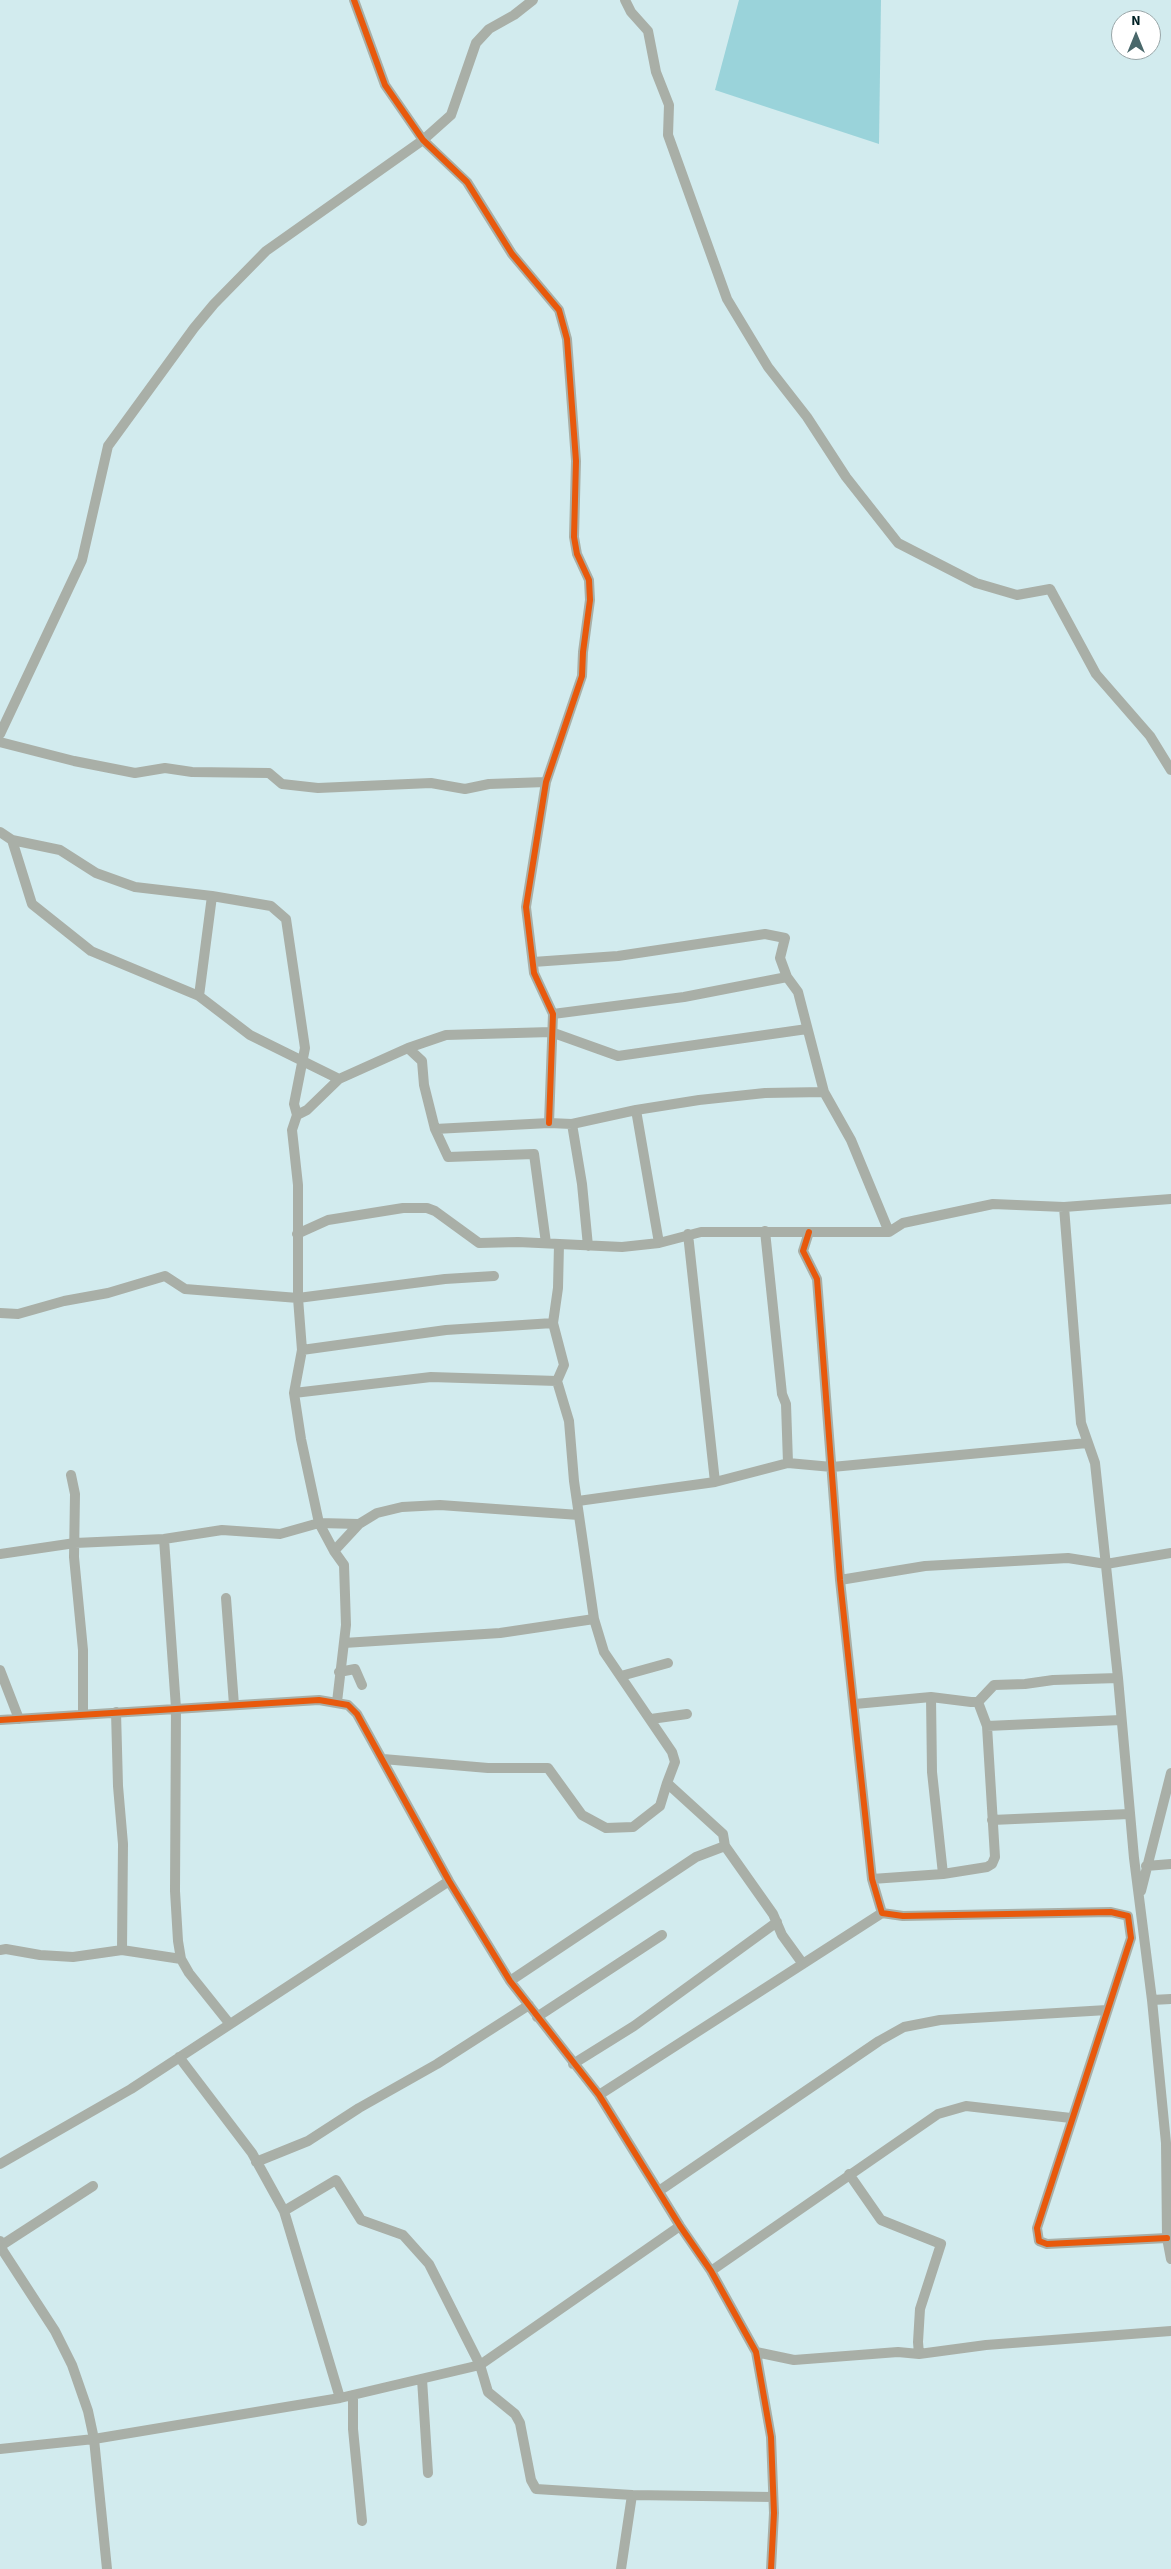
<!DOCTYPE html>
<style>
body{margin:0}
#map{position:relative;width:1171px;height:2569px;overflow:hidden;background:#d2ebee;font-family:"Source Sans 3",sans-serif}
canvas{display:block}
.north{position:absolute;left:1111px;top:10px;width:50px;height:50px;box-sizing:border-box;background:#fff;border:1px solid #99a6a8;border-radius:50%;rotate:0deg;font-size:14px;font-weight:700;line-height:20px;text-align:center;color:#002125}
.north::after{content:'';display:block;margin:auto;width:18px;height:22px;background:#4a686b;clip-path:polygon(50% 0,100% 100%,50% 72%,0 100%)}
</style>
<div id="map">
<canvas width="1171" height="2569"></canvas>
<div class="north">N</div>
</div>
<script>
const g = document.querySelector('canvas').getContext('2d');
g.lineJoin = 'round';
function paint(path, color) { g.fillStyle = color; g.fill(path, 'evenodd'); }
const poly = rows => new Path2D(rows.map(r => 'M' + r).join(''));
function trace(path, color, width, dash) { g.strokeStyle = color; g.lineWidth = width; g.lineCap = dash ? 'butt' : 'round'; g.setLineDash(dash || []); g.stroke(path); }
const forest = poly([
 [739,0,881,0,879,144,715,90]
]);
const minor = poly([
 [354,0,385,85,423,140,467,182,512,254,559,310,567,339,576,461,574,537,577,554,589,580,590,600,583,652,582,676,546,782,526,907,534,973,553,1014,549,1123],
 [625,0,631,12,648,31,656,72,669,105,668,135,727,299,768,367,807,417,846,477,898,543,976,583,1017,595,1050,589,1096,674,1150,736,1171,770],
 [0,734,82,560,108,446,194,328,214,304,266,251,423,140,451,115,476,43,489,29,514,15,533,0],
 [0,742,74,761,135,773,165,768,192,772,269,773,282,784,318,788,431,783,465,789,489,784,546,782],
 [0,832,12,840,32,904,91,951,199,996,250,1035,339,1079],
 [12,840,60,850,96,873,135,887,212,896,271,906,286,919,305,1048,294,1104,297,1115,292,1130,298,1185,298,1298,302,1350,294,1393,301,1439,319,1523,334,1551,344,1565,346,1625,337,1702],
 [533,962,618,956,765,934,785,938,780,958,787,977,798,992,824,1092,851,1140,889,1232],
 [199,996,212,896],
 [553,1014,684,997,787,977],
 [408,1048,422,1061,424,1085,435,1129,448,1157,534,1154,546,1243],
 [636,1110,659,1243],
 [297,1115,307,1110,339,1079,408,1048,446,1035,551,1032,618,1056,807,1029],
 [572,1124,582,1184,588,1246],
 [435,1129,549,1123,572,1124,636,1110,699,1100,765,1093,824,1092],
 [1064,1207,1081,1423,1095,1463,1118,1678,1134,1858,1152,2000,1166,2143,1167,2238,1171,2259],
 [765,1231,782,1394,786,1404,788,1463],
 [809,1232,803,1251,817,1279,840,1580,872,1879,882,1913,903,1916,1111,1912,1128,1916,1131,1938,1037,2228,1039,2241,1047,2244,1167,2238],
 [297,1234,328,1220,403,1208,427,1208,435,1211,479,1243,518,1242,622,1247,659,1243,701,1232,889,1232,903,1223,993,1204,1064,1207,1171,1199],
 [688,1234,715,1482],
 [559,1244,558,1288,553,1323,564,1365,557,1381,569,1421,574,1481,594,1619,604,1652,672,1752,675,1762,667,1783],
 [0,1313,18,1314,64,1301,108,1293,165,1276,185,1289,298,1298,445,1279,494,1276],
 [302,1350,446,1330,553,1323],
 [294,1393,431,1377,557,1381],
 [71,1475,75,1494,74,1557,83,1650,83,1715],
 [578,1501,715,1482,788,1463,832,1467,1087,1443],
 [164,1539,176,1708,175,1891,178,1941,181,1959,189,1973,229,2023],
 [334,1551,359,1524,377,1513,402,1507,440,1505,579,1515],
 [0,1554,75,1543,164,1539,222,1530,280,1534,319,1523,359,1524],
 [840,1580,925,1566,1068,1558,1106,1564,1171,1553],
 [226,1598,234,1705],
 [344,1643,500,1633,594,1619],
 [0,1670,19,1719],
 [339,1672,355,1669,362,1685],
 [621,1676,668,1663],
 [855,1704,931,1697,971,1702,978,1702,994,1685,1025,1684,1053,1680,1118,1678],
 [116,1712,118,1786,123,1844,122,1950],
 [651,1719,687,1714],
 [0,1720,319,1700,348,1705,357,1714,449,1881,510,1981,599,2095,680,2226,711,2271,756,2352,771,2437,774,2513,771,2569],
 [987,1726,1121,1720],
 [383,1759,488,1768,548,1768,582,1815,606,1828,633,1827,660,1806,667,1783,723,1834,725,1846],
 [992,1820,1129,1814],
 [1146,1866,1171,1864],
 [943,1874,987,1867,992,1864,995,1857,987,1726,978,1702],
 [872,1879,943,1874,932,1772,931,1697],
 [1141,1891,1171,1773],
 [0,1950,6,1949,40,1955,73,1957,122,1950,181,1959],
 [510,1981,696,1857,725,1846,773,1914,782,1935,803,1964],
 [1152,2000,1171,1999],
 [537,2017,662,1935],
 [179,2057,252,2153,284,2211,340,2398],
 [573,2064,634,2026,777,1922],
 [599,2095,882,1913],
 [256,2162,308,2141,359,2108,437,2064,529,2005],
 [0,2164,131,2089,449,1881],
 [849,2174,881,2220,941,2244,920,2309,918,2342,919,2354],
 [659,2191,879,2041,904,2027,940,2020,1107,2010],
 [284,2211,336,2180,361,2220,403,2235,429,2264,480,2365,488,2392,515,2414,520,2423,531,2480,536,2489,632,2495,773,2497],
 [0,2241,3,2251,55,2331,72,2365,88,2411,94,2439,107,2569],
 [2,2245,93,2186],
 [711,2271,938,2114,966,2106,1071,2118],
 [756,2352,794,2360,898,2352,919,2354,986,2345,1171,2331],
 [422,2379,428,2473],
 [353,2395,353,2429,362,2521],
 [0,2449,94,2439,340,2398,480,2365,680,2226],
 [621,2569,632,2495]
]);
const cycleway = poly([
 [354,0,385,85,423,140,467,182,512,254,559,310,567,339,576,461,574,537,577,554,589,580,590,600,583,652,582,676,546,782,526,907,534,973,553,1014,549,1123],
 [809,1232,803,1251,817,1279,840,1580,872,1879,882,1913,903,1916,1111,1912,1128,1916,1131,1938,1037,2228,1039,2241,1047,2244,1167,2238],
 [0,1720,319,1700,348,1705,357,1714,449,1881,510,1981,599,2095,680,2226,711,2271,756,2352,771,2437,774,2513,771,2569]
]);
paint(forest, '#9ad3da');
trace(minor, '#a9afa7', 10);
trace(cycleway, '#e8590c', 6);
</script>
